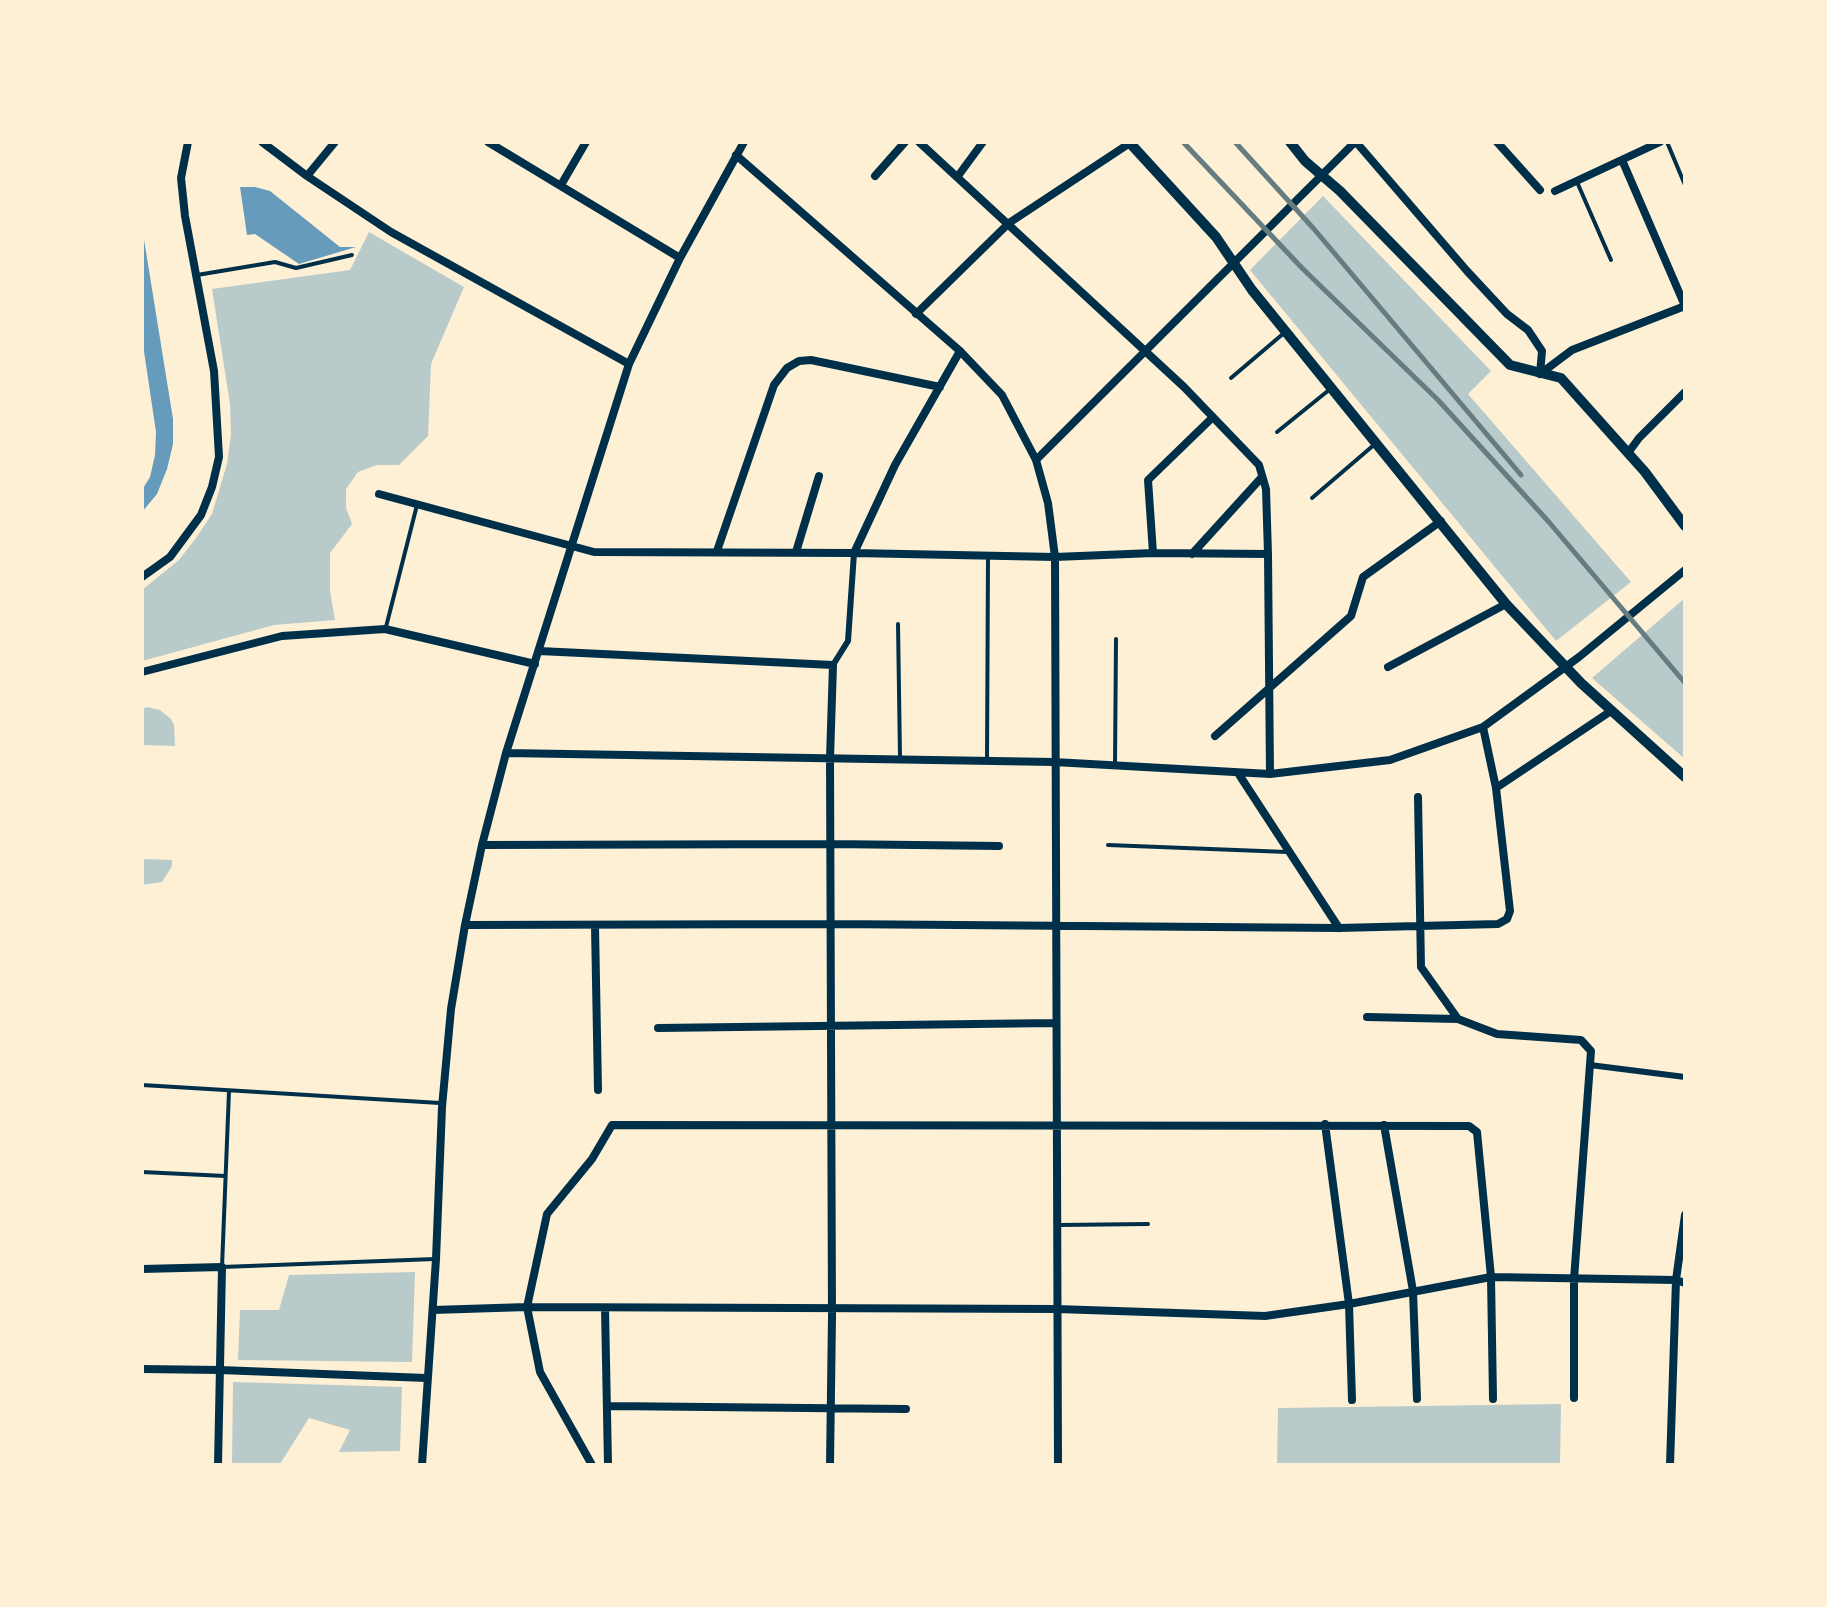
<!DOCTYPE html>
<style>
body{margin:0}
#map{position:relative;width:1827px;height:1607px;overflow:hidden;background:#fdf0d5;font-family:Arial,sans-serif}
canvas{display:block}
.frame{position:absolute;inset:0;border:144px solid #fdf0d5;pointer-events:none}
</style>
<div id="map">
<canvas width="1827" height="1607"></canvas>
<div class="frame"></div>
</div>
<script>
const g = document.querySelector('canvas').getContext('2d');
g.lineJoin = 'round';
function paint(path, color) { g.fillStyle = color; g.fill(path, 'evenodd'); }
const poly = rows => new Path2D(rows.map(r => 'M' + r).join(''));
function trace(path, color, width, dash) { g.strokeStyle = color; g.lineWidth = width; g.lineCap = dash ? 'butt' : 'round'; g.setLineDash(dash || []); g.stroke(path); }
const green = poly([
 [1323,196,1491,371,1468,394,1631,582,1556,641,1250,270],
 [369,232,464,287,431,364,428,436,399,465,377,465,358,472,346,489,346,508,352,524,330,553,330,591,335,620,274,625,142,661,142,590,179,560,196,538,212,514,227,464,231,434,230,404,212,289,350,270],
 [1685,598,1685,759,1592,678],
 [147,707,160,710,171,719,174,725,175,746,142,745,142,709],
 [142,859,172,860,172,866,162,882,142,885],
 [415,1272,412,1362,238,1360,240,1310,279,1310,289,1275],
 [233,1382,402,1387,400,1451,339,1452,350,1430,309,1418,280,1464,232,1463],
 [1561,1404,1560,1465,1277,1465,1278,1408]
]);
const water = poly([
 [240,187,255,187,270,191,340,247,356,247,299,264,255,234,247,235],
 [142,227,173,419,173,444,167,469,157,494,142,512,142,490,150,477,155,455,156,432,142,338]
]);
const service = poly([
 [1667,142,1685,185],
 [1577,182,1611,260],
 [197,275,275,262,296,268,352,255],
 [1231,378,1284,333],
 [1277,432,1329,390],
 [1312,498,1375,444],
 [898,624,900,757],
 [386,627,417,505],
 [987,759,988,556],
 [1115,764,1116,639],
 [1108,845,1287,852],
 [142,1085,440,1103],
 [229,1091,222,1267,435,1259],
 [142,1172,225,1176],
 [1058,1225,1148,1224]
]);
const pedestrian = poly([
 [833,665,848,641,854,553],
 [1590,1065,1685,1077]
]);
const minor = poly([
 [262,142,307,176,391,232,629,364],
 [488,142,680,258],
 [919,142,1184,387,1259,465,1266,489,1268,554,1270,774],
 [1356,142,1467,271,1507,314,1528,330,1542,351,1540,374],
 [1497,142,1540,190],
 [736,155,960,351,1002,395,1036,460,1048,503,1055,557,1058,1465],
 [1622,160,1685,306],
 [307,176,335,142],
 [875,176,905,142],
 [958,176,983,142],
 [561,185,586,142],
 [1555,191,1660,142],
 [916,314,1009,223,1130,143],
 [1540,374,1572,350,1685,306],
 [1628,453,1639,438,1685,392],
 [1036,460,1355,142],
 [379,494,594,552,854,553,1055,557,1153,553,1268,554],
 [717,551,774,385,787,368,799,361,811,360,940,387],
 [796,552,819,476],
 [854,553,895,465,960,351],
 [1153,553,1148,480,1213,417],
 [1192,554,1262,477],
 [142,577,170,557,201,515,212,487,219,457,214,371,185,216,181,178,188,142],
 [539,651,833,665,830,758,832,1316,830,1465],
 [1388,667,1506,604],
 [142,672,282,636,385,629,535,664],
 [1215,736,1351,616,1363,577,1441,521],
 [506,753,1054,762,1270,774,1390,760,1483,727,1579,657,1685,570],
 [1238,773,1339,928],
 [1496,788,1611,711],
 [1418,797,1421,967,1458,1019,1497,1034,1581,1040,1591,1051,1574,1279,1574,1398],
 [482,845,830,844,999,846],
 [465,925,831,924,1339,928,1498,924,1507,919,1510,911,1496,788,1483,727],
 [595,926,598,1090],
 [1367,1017,1458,1019],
 [658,1028,1055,1023],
 [1325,1124,1349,1304,1352,1400],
 [1384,1125,1413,1291,1417,1399],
 [142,1269,222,1267,218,1465],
 [605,1308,608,1465],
 [433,1310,527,1307,1057,1309,1265,1316,1349,1304,1491,1277,1676,1280,1685,1283],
 [142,1369,220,1370,426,1378],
 [608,1406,906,1409],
 [422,1465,436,1259,442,1107,451,1009,465,925,482,845,506,753,629,364,680,258,744,142],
 [592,1465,540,1372,527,1307,547,1214,592,1159,612,1125,1469,1126,1477,1132,1491,1277,1493,1399],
 [1670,1465,1676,1280,1685,1215]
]);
const tertiary = poly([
 [1129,142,1216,237,1252,290,1506,604,1581,683,1685,777],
 [1290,142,1305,161,1340,191,1510,365,1561,378,1645,472,1685,526]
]);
const rail = poly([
 [1183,142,1302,268,1438,400,1548,521,1685,683],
 [1235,142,1314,229,1521,475]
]);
paint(green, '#b9caca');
paint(water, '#669bbc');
trace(service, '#003049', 4);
trace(pedestrian, '#003049', 6);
trace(minor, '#003049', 8);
trace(tertiary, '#003049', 10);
trace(rail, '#657d81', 5);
</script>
